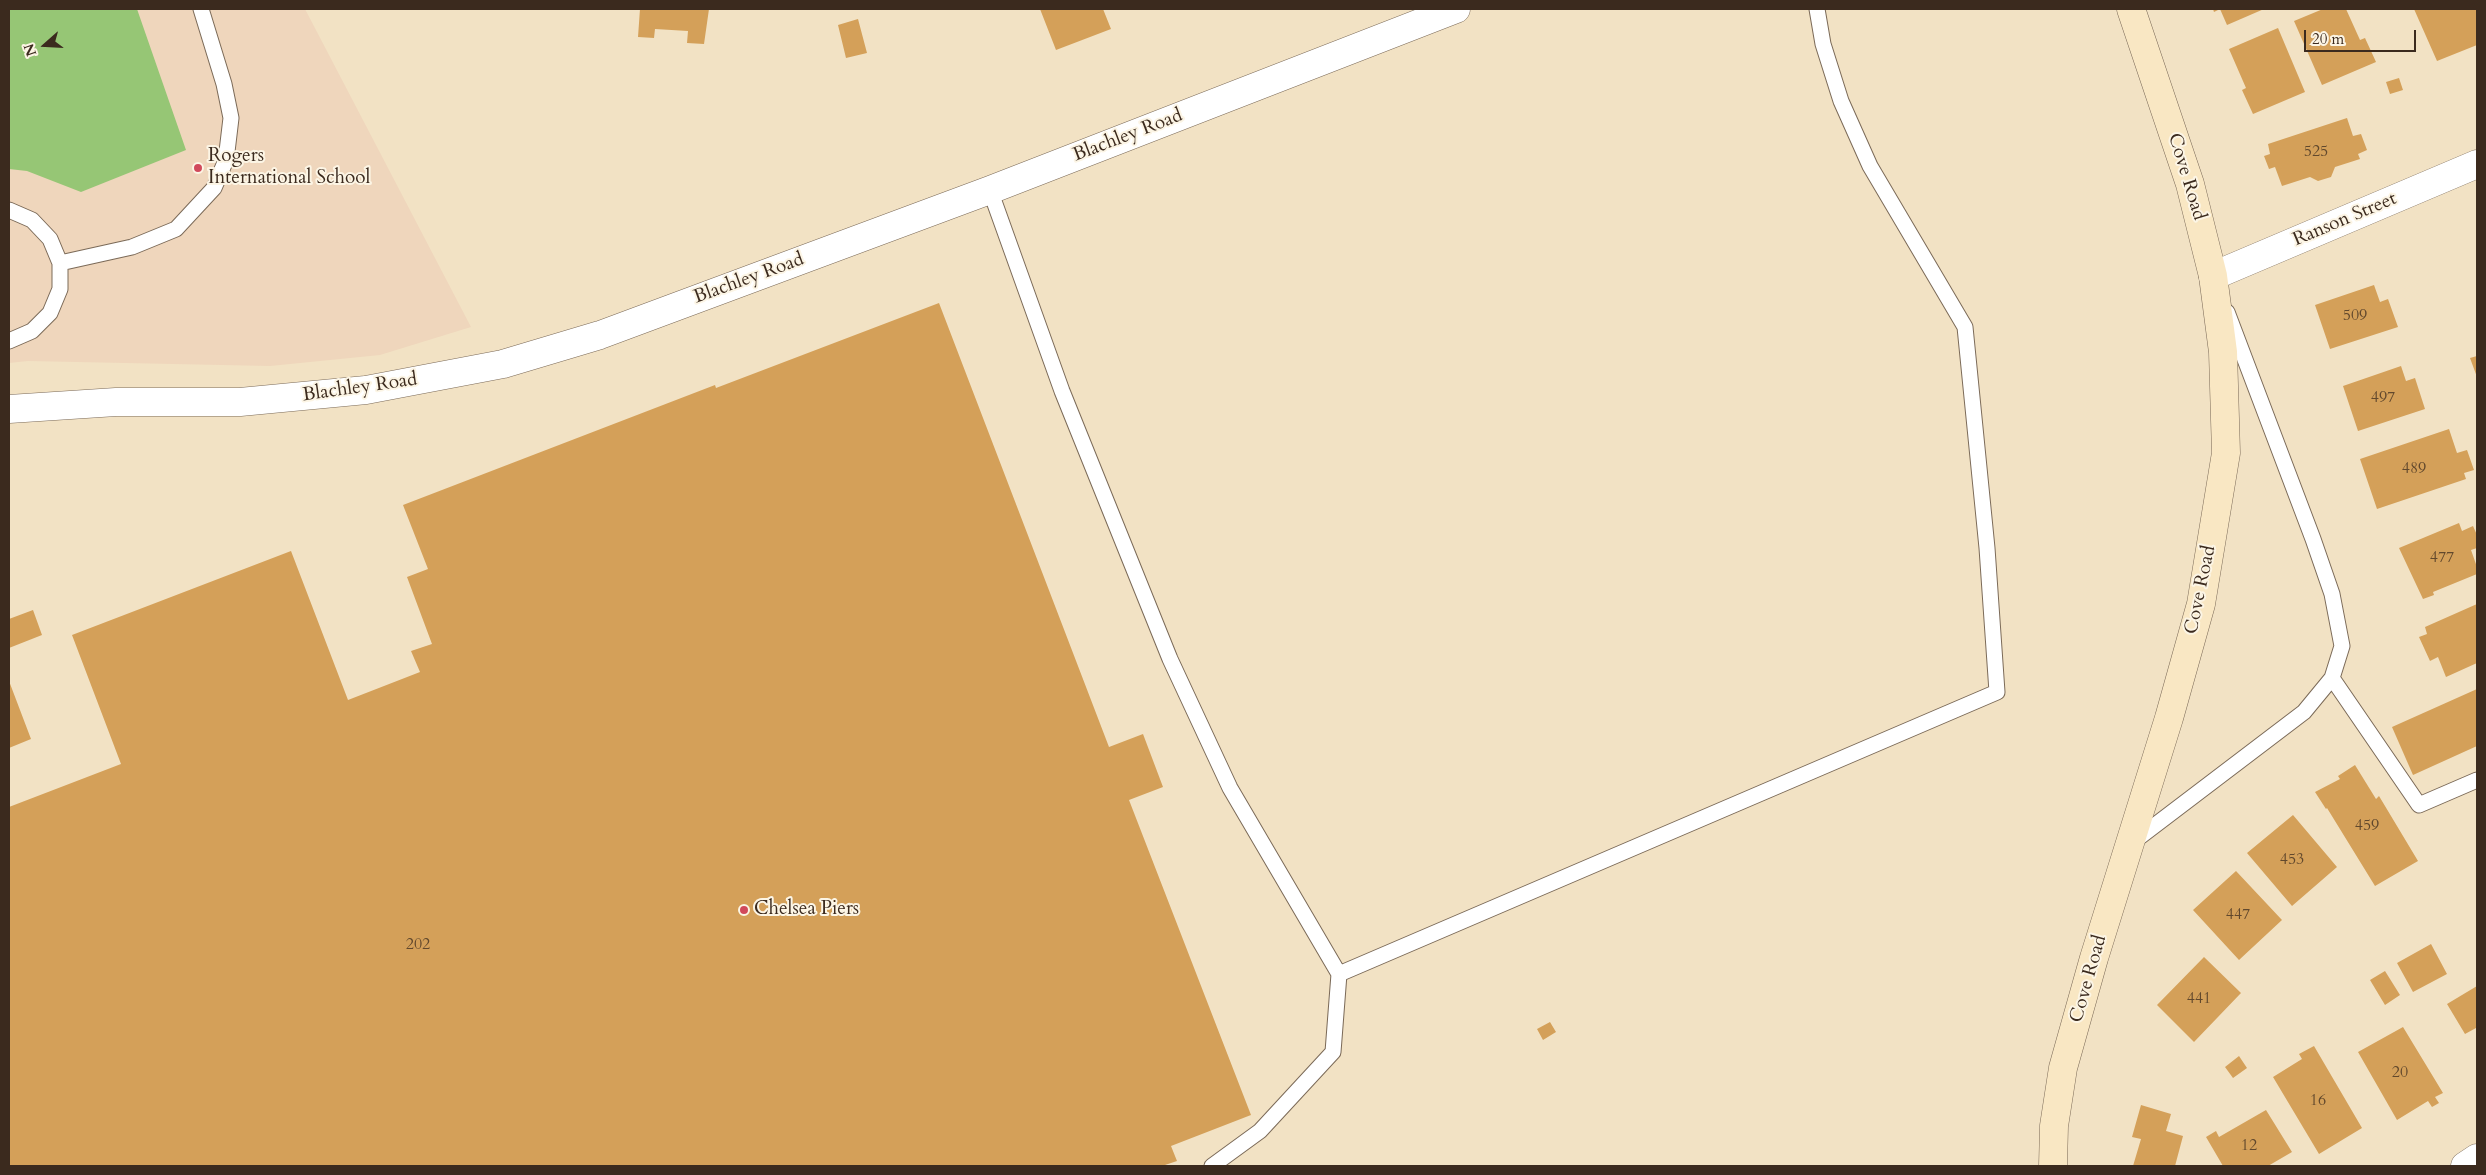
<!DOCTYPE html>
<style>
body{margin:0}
#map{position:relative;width:2486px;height:1175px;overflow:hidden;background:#f2e2c4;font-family:Cardo,serif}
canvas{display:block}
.frame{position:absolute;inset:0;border:10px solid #3b2a1e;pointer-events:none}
.north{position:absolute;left:20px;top:20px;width:50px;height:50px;-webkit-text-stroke:4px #fcf5e5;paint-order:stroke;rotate:251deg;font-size:14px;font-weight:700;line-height:20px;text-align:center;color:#3b2a1e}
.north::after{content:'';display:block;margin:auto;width:18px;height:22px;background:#3b2a1e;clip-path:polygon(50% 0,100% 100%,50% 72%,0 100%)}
.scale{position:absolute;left:2304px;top:30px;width:112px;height:22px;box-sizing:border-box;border:2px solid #3b2a1e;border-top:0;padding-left:6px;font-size:15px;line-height:18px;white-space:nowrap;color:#3b2a1e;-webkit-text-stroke:4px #fcf5e5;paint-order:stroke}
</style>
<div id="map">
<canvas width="2486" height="1175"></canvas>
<div class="frame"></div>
<div class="north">N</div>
<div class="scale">20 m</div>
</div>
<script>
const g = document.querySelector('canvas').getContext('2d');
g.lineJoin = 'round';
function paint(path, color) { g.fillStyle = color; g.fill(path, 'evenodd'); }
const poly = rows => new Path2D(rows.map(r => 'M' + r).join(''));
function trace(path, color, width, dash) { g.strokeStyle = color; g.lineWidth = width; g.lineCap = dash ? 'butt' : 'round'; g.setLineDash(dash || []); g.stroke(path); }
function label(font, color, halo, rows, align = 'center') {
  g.font = font + ' Cardo,serif'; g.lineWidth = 4; g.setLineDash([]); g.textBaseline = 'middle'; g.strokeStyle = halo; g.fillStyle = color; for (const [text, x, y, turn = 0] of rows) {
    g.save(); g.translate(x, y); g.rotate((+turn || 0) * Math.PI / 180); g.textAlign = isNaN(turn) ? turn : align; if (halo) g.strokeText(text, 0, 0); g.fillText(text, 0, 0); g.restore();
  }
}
const built = poly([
 [9,9,305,9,471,327,380,355,270,366,28,361,9,363]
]);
const green = poly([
 [9,9,137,9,186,150,81,192,27,171,9,169]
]);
const building = poly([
 [640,9,709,9,704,44,687,43,688,31,655,29,654,38,638,37],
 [1040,9,1103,9,1111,29,1056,50],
 [2213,9,2264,9,2227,25,2220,9,2214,12],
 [2323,9,2346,9,2360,40,2365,38,2376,62,2322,85,2294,21],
 [2414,9,2477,9,2477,45,2437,61],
 [858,19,867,53,846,58,838,25],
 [2278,28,2305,92,2253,114,2242,90,2246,88,2229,49],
 [2399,78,2403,90,2390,94,2386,82],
 [2347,118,2353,136,2361,134,2367,150,2358,154,2360,159,2335,167,2331,177,2318,181,2310,177,2282,186,2275,167,2269,169,2264,156,2270,154,2268,144],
 [2374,285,2380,302,2388,299,2398,327,2330,349,2315,305],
 [939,303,1109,747,1143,734,1163,787,1129,800,1251,1115,1171,1146,1177,1161,1162,1166,9,1166,9,807,121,764,72,635,291,551,348,700,420,672,411,651,432,644,407,577,428,569,403,505,715,385,716,388],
 [2477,356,2477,377,2470,358],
 [2401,366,2406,381,2415,378,2425,409,2358,431,2343,386],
 [2449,429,2457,453,2467,450,2474,470,2464,473,2466,479,2377,509,2360,459],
 [2459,523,2462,531,2473,526,2477,535,2477,548,2471,550,2477,567,2477,574,2433,592,2434,595,2423,599,2399,548],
 [2477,604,2477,663,2446,677,2438,657,2430,661,2419,637,2427,634,2425,627],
 [33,610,42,635,9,648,9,619],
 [9,681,31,739,9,748],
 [2477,689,2477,746,2413,775,2392,727],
 [2355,765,2376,799,2379,796,2418,861,2375,886,2327,808,2326,809,2315,792,2340,779,2338,776],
 [2293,815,2337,867,2292,906,2247,853],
 [2236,871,2282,920,2239,960,2193,910],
 [2431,944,2447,974,2413,992,2397,963],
 [2204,957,2241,993,2194,1042,2157,1005],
 [2385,971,2400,995,2385,1005,2370,980],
 [2477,986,2477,1031,2476,1028,2465,1034,2447,1004],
 [1550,1022,1556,1032,1543,1040,1537,1029],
 [2403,1027,2443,1093,2435,1097,2439,1103,2432,1107,2428,1101,2397,1120,2358,1052],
 [2314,1046,2362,1128,2319,1154,2273,1077,2302,1059,2299,1054],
 [2239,1056,2247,1068,2233,1078,2225,1067],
 [2141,1105,2171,1114,2166,1131,2183,1136,2175,1166,2133,1166,2141,1139,2132,1137],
 [2266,1110,2292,1152,2268,1166,2223,1166,2206,1137,2216,1131,2219,1137]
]);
const lane = poly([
 [990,190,1062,391,1170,659,1230,788,1339,974,1333,1052,1260,1131,1212,1166],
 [9,210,32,220,50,239,60,263,60,289,50,313,32,331,9,341],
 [60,263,132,247,176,229,214,188,226,160,231,118,224,84,201,9],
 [2332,678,2419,805,2477,780],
 [2133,842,2304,712,2332,678,2342,646,2332,594,2313,539,2227,312],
 [1339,974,1997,692,1987,548,1965,327,1870,166,1841,101,1823,44,1817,9]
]);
const street = poly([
 [2213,276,2477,164],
 [9,409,116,402,240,402,366,390,503,364,600,335,990,190,1456,9],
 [2465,1166,2477,1158]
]);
const secondary = poly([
 [2053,1166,2054,1126,2063,1068,2094,958,2169,718,2201,604,2226,453,2223,352,2213,276,2190,184,2131,9]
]);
const markers = [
 [198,168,5,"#d1495b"],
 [744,910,5,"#d1495b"]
];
const numberNames = [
 ["525",2316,152],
 ["509",2355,316],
 ["497",2383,398],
 ["489",2414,469],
 ["477",2442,558],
 ["459",2367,826],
 ["453",2292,860],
 ["447",2238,915],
 ["202",418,945],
 ["441",2199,999],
 ["20",2400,1073],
 ["16",2318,1101],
 ["12",2249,1146]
];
const streetNames = [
 ["Blachley Road",1128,136,-21],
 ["Cove Road",2186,177,73],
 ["Ranson Street",2345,220,-23],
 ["Blachley Road",749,279,-20],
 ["Blachley Road",360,388,-8],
 ["Cove Road",2201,590,-78],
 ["Cove Road",2089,979,-74]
];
const poiNames = [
 ["Rogers",208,157],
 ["International School",208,179],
 ["Chelsea Piers",754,910]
];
paint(built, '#efd6bc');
paint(green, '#96c675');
paint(building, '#d4a059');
trace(lane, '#7b6a58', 17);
trace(street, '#7b6a58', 29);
trace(secondary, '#7b6a58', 29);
trace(lane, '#fff', 15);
trace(street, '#fff', 28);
trace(secondary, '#f9e7c3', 28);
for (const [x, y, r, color] of markers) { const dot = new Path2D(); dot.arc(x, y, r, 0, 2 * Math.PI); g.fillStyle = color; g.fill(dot); trace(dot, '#fcf5e5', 2); }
label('16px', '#61482d', null, numberNames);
label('19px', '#3b2a1e', '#fcf5e5', streetNames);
label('19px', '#3b2a1e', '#fcf5e5', poiNames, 'left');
</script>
